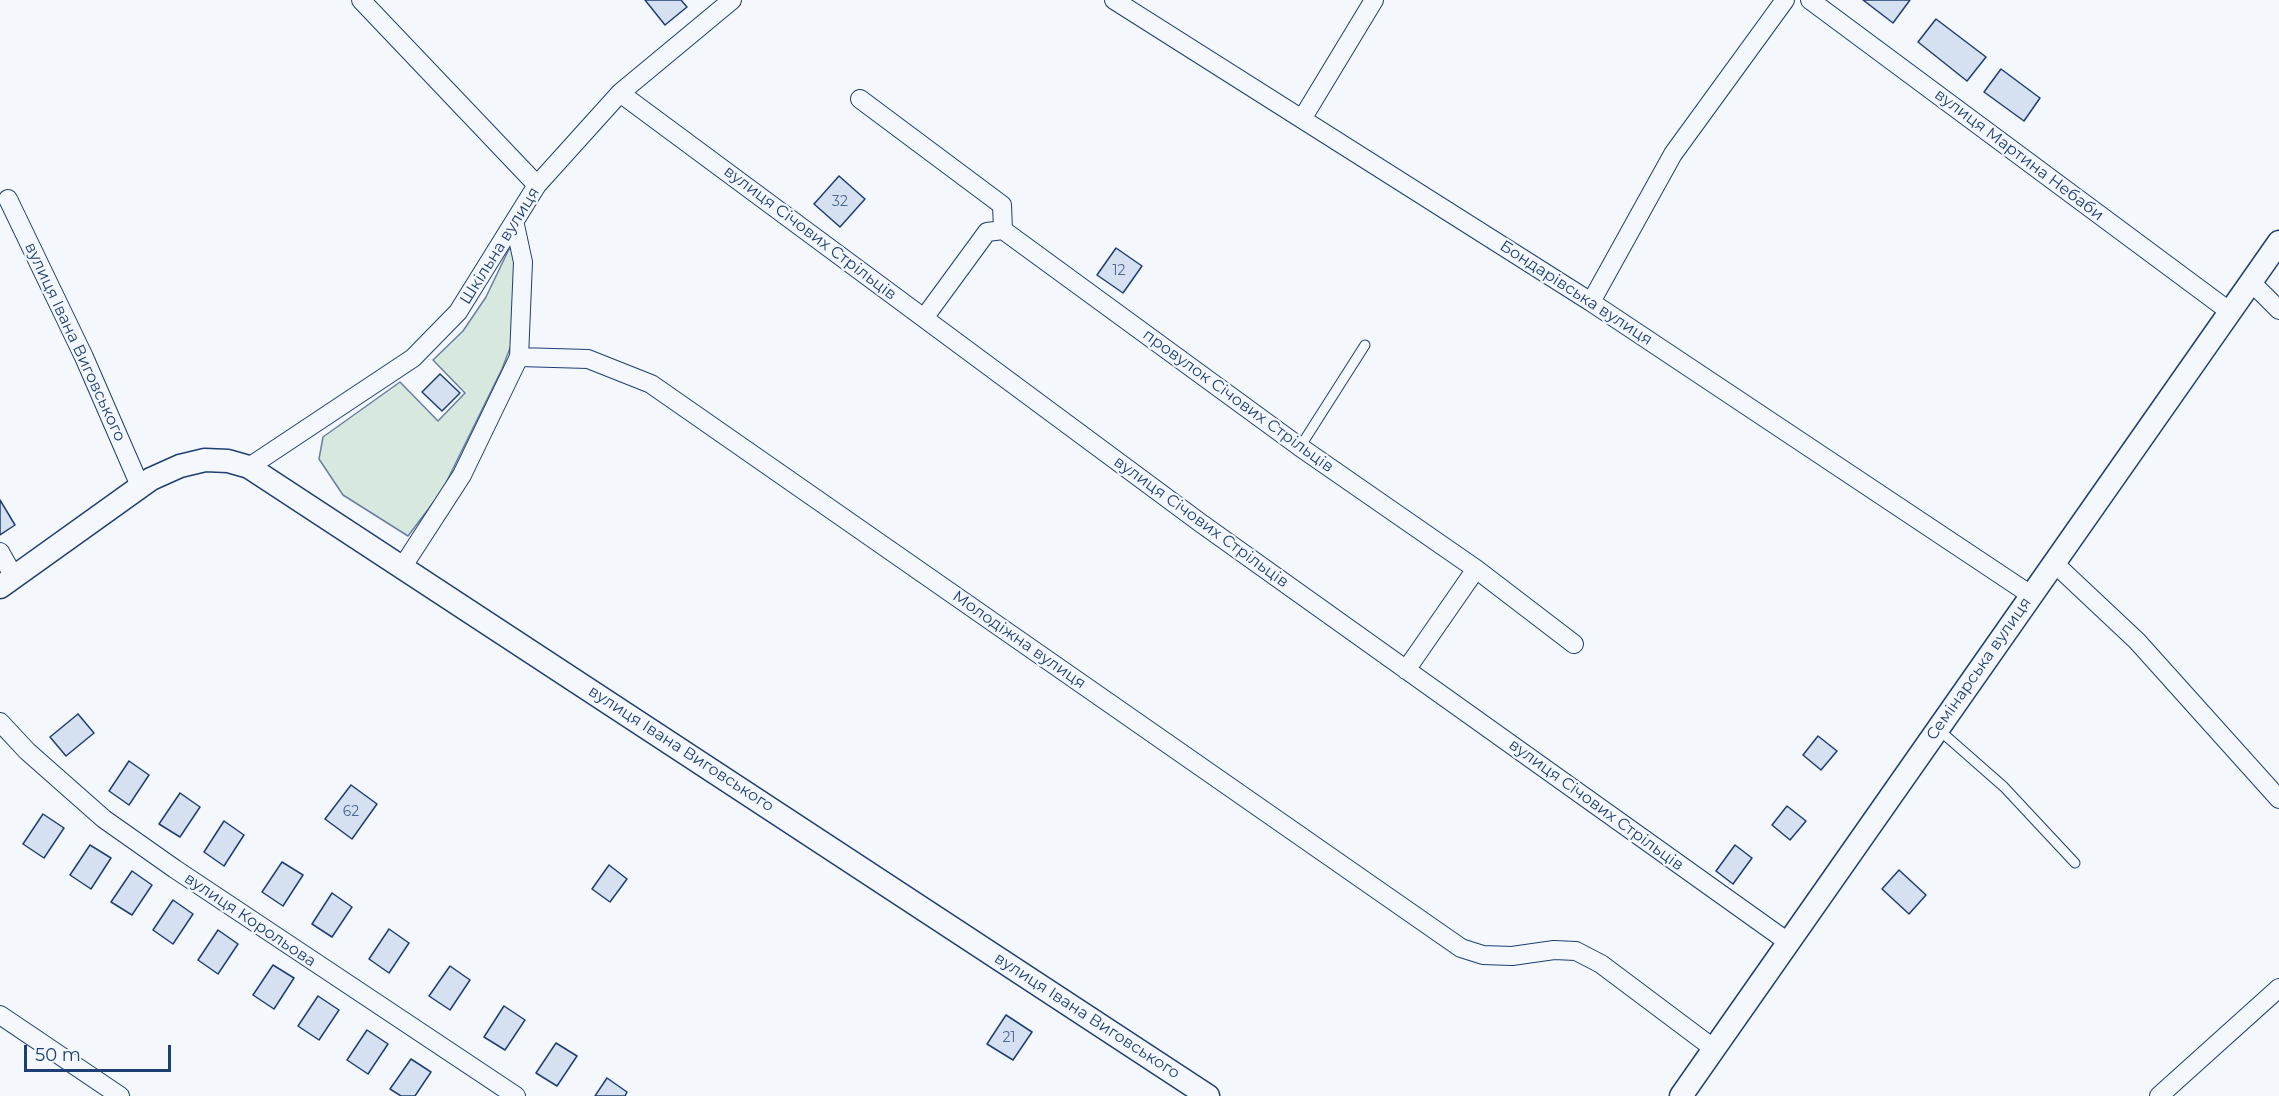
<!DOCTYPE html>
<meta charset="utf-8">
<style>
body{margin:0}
#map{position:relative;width:2279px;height:1096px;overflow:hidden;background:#f4f7fb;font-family:Montserrat,sans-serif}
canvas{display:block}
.scale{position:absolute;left:24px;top:1045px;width:147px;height:27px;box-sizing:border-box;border:3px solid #1d3f73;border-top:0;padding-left:8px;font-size:18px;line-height:21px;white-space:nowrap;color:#1d3f73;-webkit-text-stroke:4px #f4f7fb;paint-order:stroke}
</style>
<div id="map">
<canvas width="2279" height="1096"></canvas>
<div class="scale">50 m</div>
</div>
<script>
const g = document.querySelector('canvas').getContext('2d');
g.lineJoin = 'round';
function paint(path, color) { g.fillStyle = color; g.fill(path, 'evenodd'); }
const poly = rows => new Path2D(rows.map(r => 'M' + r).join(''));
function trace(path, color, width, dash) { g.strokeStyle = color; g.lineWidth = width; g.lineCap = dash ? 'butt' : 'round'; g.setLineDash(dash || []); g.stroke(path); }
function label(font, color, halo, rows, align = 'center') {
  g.font = font + ' Montserrat,sans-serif'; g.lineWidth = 4.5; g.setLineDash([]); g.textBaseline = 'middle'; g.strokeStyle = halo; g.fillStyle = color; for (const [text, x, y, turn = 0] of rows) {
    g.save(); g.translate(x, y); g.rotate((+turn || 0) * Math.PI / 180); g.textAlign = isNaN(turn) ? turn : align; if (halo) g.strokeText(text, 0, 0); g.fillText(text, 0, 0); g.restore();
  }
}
const green = poly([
 [509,249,518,250,515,335,502,369,442,491,408,536,343,495,319,459,323,437,400,382,438,421,465,393,433,360,463,331,486,297,509,249]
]);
const building = poly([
 [645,0,681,0,687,7,665,25,645,0],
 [1863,0,1910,0,1893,23,1863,0],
 [1936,19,1986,57,1967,81,1918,42,1936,19],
 [2001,69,2040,98,2024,121,1984,92,2001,69],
 [839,176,865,199,840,227,814,204,839,176],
 [1116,248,1142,266,1123,293,1097,275,1116,248],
 [440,374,460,393,442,411,422,392,440,374],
 [0,500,15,525,0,535,0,500],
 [78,714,94,733,66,756,50,737,78,714],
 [1818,736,1837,751,1821,770,1803,755,1818,736],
 [129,761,149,775,129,805,109,791,129,761],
 [351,785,377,804,352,839,325,819,351,785],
 [180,793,200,807,180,837,159,824,180,793],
 [1787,806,1806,821,1790,840,1772,825,1787,806],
 [43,814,64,828,44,858,23,844,43,814],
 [224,821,244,835,224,866,204,852,224,821],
 [90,845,111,858,91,889,70,875,90,845],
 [1735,845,1752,858,1733,884,1716,871,1735,845],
 [282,862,303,875,283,906,262,892,282,862],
 [609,865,627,879,610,902,592,889,609,865],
 [1899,870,1926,895,1909,914,1882,889,1899,870],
 [132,871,152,885,132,915,111,902,132,871],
 [332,893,352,907,332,937,312,924,332,893],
 [173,900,193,914,173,944,153,930,173,900],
 [389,929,409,943,389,973,369,959,389,929],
 [218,930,238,944,218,974,198,960,218,930],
 [273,965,294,978,274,1009,253,995,273,965],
 [450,966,470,980,450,1010,429,996,450,966],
 [318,996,339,1010,319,1040,298,1026,318,996],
 [504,1006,525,1020,505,1050,484,1037,504,1006],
 [1006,1015,1032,1032,1013,1060,987,1044,1006,1015],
 [367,1030,388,1044,368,1074,347,1060,367,1030],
 [556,1043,577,1056,557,1086,536,1073,556,1043],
 [411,1059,431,1072,415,1096,401,1096,390,1089,411,1059],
 [607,1078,627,1092,625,1096,595,1096,607,1078]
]);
const service = poly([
 [1300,447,1365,345],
 [1938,729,2004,787,2075,863]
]);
const minor = poly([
 [361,0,537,185],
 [1114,0,1591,302,2031,595],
 [1810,0,2229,311],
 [620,93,1202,524,1788,942],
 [860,99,1002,205,1003,230],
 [1302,119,1374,0],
 [8,199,84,357,140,486],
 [2250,281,2279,310],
 [1591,302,1673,154,1785,0],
 [924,318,987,232,1003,230,1300,447,1476,569,1406,670],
 [519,357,588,359,651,384,1461,948,1483,955,1512,956,1554,950,1576,951,1601,964,1713,1048],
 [249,467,413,358,458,312,537,185,620,93,732,0],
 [0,552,14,577],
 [2054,563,2137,641,2279,799],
 [403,566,462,475,519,357,523,262,515,225],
 [1476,569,1574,644],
 [0,722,27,751,104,819,175,869,516,1096],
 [0,1015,120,1096],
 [2159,1096,2279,988]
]);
const tertiary = poly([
 [0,587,151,479,180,466,205,460,228,461,249,467,1208,1096],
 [1681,1096,2279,242]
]);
const numberNames = [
 ["32",840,202],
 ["12",1119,271],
 ["62",351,812],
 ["21",1009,1038]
];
const streetNames = [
 ["вулиця Мартина Небаби",2019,155,37],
 ["вулиця Січових Стрільців",810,233,37],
 ["Шкільна вулиця",500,246,-58],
 ["Бондарівська вулиця",1576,293,33],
 ["вулиця Івана Виговського",75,342,65],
 ["провулок Січових Стрільців",1238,401,36],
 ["вулиця Січових Стрільців",1201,522,36],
 ["Молодіжна вулиця",1019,640,35],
 ["Семінарська вулиця",1979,669,-55],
 ["вулиця Івана Виговського",681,749,33],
 ["вулиця Січових Стрільців",1596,805,36],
 ["вулиця Корольова",250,920,34],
 ["вулиця Івана Виговського",1087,1016,33]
];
paint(green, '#d7e8df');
trace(green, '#687fa3', 1.5);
paint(building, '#d5e0f0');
trace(building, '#1d3f73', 1.5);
trace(service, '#1d3f73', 11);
trace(minor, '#1d3f73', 20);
trace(tertiary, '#1d3f73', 25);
trace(service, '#f4f7fb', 9);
trace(minor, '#f4f7fb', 18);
trace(tertiary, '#f4f7fb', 22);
label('14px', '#4b6792', null, numberNames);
label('16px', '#1d3f73', '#f4f7fb', streetNames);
</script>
